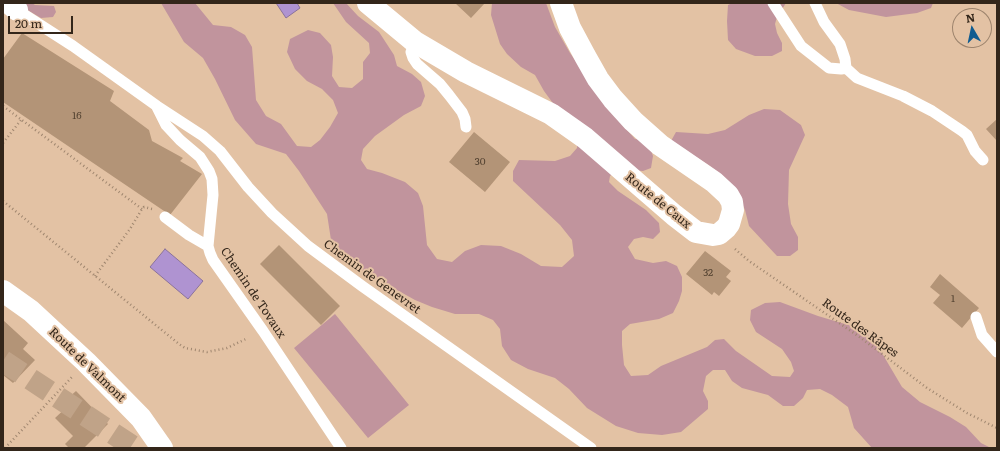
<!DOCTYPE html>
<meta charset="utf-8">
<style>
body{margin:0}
#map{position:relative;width:1000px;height:451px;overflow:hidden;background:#e3c2a4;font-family:Literata,serif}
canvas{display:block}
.frame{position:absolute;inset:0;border:4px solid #33261a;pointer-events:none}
.north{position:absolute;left:952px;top:8px;width:40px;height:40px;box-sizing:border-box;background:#e3c2a4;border:1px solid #9d846d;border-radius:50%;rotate:351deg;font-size:11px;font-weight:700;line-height:16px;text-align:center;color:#33261a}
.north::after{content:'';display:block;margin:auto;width:14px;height:18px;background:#105c90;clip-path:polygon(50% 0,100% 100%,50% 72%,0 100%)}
.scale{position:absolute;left:8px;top:16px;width:65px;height:18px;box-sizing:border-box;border:2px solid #33261a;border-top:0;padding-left:5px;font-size:12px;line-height:14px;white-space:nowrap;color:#33261a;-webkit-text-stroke:3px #e3c2a4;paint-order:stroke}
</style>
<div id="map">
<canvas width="1000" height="451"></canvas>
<div class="frame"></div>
<div class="north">N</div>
<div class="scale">20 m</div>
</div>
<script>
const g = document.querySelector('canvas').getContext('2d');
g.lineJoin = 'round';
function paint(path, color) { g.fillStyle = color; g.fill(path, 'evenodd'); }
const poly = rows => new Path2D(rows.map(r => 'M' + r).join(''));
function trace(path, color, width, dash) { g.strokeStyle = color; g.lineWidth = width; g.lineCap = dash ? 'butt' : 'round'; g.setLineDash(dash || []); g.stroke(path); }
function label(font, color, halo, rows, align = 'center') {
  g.font = font + ' Literata,serif'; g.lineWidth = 4; g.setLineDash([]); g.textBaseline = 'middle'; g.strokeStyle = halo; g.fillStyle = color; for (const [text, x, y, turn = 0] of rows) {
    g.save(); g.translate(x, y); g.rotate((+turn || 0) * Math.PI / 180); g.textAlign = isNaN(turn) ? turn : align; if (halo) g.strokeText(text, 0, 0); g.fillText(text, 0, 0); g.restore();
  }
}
const green = poly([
 [20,3,32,3,35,5,54,6,56,12,53,17,41,18,29,11],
 [161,3,195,3,213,25,231,27,245,35,252,47,256,100,266,116,281,124,297,146,311,147,320,140,330,127,338,113,333,100,322,89,307,81,295,69,287,52,290,39,308,30,320,33,331,45,333,57,332,76,339,87,352,88,363,79,363,62,370,53,369,43,346,22,333,3,346,3,358,16,379,32,394,55,397,66,412,74,421,82,425,96,421,106,404,115,375,136,363,149,361,160,367,169,382,173,405,182,418,193,423,206,427,245,437,259,452,262,465,251,481,245,501,246,521,254,541,266,562,267,574,256,572,240,560,225,513,181,513,171,519,160,555,161,570,156,577,148,578,125,555,106,544,91,535,75,521,67,507,54,500,44,491,15,492,3,546,3,555,27,570,53,614,115,635,139,644,140,649,145,653,156,651,168,643,171,631,170,615,172,610,176,609,182,618,191,646,210,659,223,660,232,653,239,643,237,634,239,628,247,635,259,653,263,666,261,677,266,682,277,682,291,679,301,673,313,659,319,630,324,622,331,622,345,624,365,631,376,648,375,661,366,707,347,715,340,724,339,736,351,772,376,790,377,794,371,791,362,782,349,756,332,750,320,751,310,765,303,780,302,818,316,855,327,869,335,876,343,902,387,920,402,950,417,966,427,981,443,991,448,872,448,854,428,848,407,832,395,820,389,807,390,803,398,794,406,783,406,768,395,742,388,732,381,725,370,713,370,706,376,703,391,708,401,708,409,681,432,662,435,638,433,616,426,587,408,569,389,555,378,528,369,511,360,502,346,500,329,493,320,479,314,455,314,432,307,415,300,397,290,381,283,365,272,340,261,333,253,327,214,299,171,286,154,256,144,235,120,215,79,203,58,184,42],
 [732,3,786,3,777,17,775,24,777,33,782,43,782,51,772,56,755,56,736,49,728,40,727,21,728,5],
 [836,3,933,3,931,8,917,13,886,17,849,10],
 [764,109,780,110,801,125,805,135,789,170,788,204,791,224,798,237,798,250,790,256,777,256,749,226,745,210,736,190,724,177,710,166,671,141,676,132,708,134,725,130,749,115],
 [335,314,409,405,368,438,294,348]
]);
const water = poly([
 [276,3,297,3,300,8,286,18,276,3],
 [165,249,203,281,188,299,150,267,165,249]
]);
const building = poly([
 [455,3,485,3,471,18],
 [22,33,114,91,110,101,149,130,152,141,183,158,180,161,202,174,170,215,3,102,3,59],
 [997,119,997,141,986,129],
 [474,132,510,162,485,192,449,162],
 [279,245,340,306,321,325,260,264],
 [705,251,731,271,726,277,731,281,719,296,714,292,712,295,686,274],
 [940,274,979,308,962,328,933,303,940,295,930,287],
 [3,320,28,343,23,349,35,360,13,383,3,375],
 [76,391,108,424,84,448,69,448,65,444,73,436,55,418,70,404,66,400]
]);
const highwayTunnel = poly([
 [3,361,135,448]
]);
const path = poly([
 [3,106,142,209],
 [3,143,21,120],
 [3,201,179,344,185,348,207,352,227,348,248,338],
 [735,249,749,261,861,338,927,388,967,413,997,428],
 [95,276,130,229,142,209,144,207,152,209],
 [5,448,72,377]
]);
const lane = poly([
 [773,3,801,46,829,68,841,69,846,68,845,59,840,44,824,22,815,3],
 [17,10,73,46,157,106,203,136,220,151,248,187,272,213,308,246,362,286,591,448],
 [415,42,411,52,413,58,417,64,440,84,449,95,462,112,465,119,466,127],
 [846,68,857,78,903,96,932,111,962,131,967,135,975,151,983,160],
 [157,107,166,125,180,140,200,157,209,171,212,179,213,195,208,246,210,253,213,260,263,331,341,448],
 [165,217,189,235,208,246],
 [976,317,982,335,997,352]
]);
const street = poly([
 [9,3,17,10],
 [3,291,31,311,86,362,141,418,162,448]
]);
const secondary = poly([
 [368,3,415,42,466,72,551,114,585,138,674,215,696,232,713,235,719,234,726,228,729,224,733,210,732,202,728,195,714,182,660,145,633,121,613,99,598,79,585,56,570,28,561,3]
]);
const numberNames = [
 ["16",77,116],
 ["30",480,162],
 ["32",708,273],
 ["1",953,299]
];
const streetNames = [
 ["Route de Caux",658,201,39],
 ["Chemin de Genevret",372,277,36],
 ["Chemin de Tovaux",253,293,56],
 ["Route des Râpes",860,328,36],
 ["Route de Valmont",87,365,44]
];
paint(green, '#c1949d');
paint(water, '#af93d1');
trace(water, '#8a729a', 1);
paint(building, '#b39477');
trace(highwayTunnel, '#c0a388', 22, [22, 11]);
trace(path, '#9f866f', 2.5, [1, 3]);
trace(lane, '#fff', 11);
trace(street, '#fff', 22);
trace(secondary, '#fff', 22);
label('10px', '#534231', null, numberNames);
label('12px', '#33261a', '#e3c2a4', streetNames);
</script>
